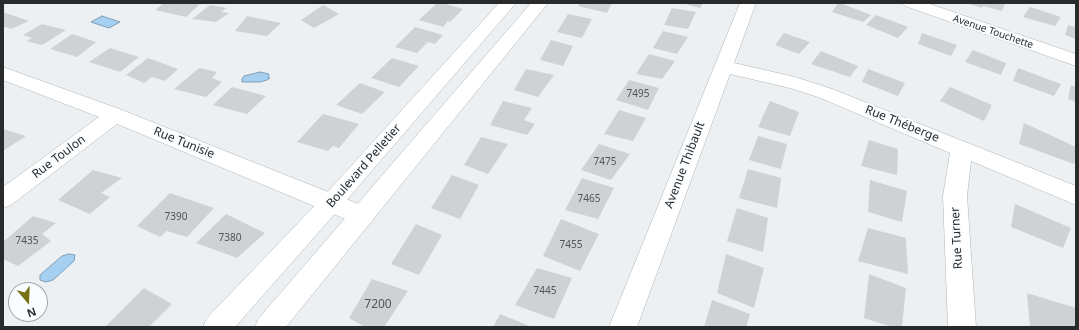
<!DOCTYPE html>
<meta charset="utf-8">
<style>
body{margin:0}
#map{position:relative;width:1079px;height:330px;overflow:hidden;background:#edf0f2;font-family:"Noto Sans",sans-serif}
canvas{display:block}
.frame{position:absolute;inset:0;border:4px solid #292a2b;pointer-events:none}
.north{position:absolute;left:8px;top:282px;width:40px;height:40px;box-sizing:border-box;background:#fafdff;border:1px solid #a6a9aa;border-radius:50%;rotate:161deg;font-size:11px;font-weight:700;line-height:16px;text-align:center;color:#292a2b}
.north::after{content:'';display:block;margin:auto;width:14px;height:18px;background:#767112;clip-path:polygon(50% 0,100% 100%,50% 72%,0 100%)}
</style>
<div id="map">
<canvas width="1079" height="330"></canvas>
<div class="frame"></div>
<div class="north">N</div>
</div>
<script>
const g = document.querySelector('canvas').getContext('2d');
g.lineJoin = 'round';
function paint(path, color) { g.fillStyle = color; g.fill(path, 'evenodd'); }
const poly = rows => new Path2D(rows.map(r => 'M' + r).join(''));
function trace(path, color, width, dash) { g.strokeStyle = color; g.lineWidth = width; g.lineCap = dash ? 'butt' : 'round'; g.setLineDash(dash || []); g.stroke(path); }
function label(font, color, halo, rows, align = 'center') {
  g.font = font + ' "Noto Sans",sans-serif'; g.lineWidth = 4; g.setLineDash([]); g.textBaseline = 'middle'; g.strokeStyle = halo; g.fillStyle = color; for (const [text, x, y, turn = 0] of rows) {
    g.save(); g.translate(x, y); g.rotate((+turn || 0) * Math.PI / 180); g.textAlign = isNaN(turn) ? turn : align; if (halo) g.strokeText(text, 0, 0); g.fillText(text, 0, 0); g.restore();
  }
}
const water = poly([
 [102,16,120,22,109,28,91,22,102,16],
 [260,72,269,74,268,77,270,78,267,80,260,82,242,82,242,79,244,76,260,72],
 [69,254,75,255,74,261,53,280,46,282,40,280,40,275,62,256,69,254]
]);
const building = poly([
 [164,3,195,3,200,4,186,17,155,10],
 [437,3,442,3,463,9,450,22,448,21,443,27,419,20],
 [580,3,612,3,607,13,578,6],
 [682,3,703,3,700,8],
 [838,3,840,3,871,15,863,22,832,12],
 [966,3,1005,3,1002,11,983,6,982,8],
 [210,5,227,8,221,12,229,13,216,22,192,19],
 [323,5,339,14,314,28,301,20],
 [1030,7,1061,17,1055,26,1023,17],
 [672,8,696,12,688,29,664,25],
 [3,12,29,21,11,29,3,26],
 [568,14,592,19,582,38,557,32],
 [876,15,908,27,898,38,866,25],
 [247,16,281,23,267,36,235,31],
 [42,24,66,30,42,45,26,41,32,38,23,35],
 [1068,25,1076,27,1076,39,1065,35],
 [415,27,443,35,435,44,428,42,417,53,395,47],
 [663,31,688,37,677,54,653,48],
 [784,33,810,42,799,54,775,45],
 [922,33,957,45,951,56,918,44],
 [72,34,96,42,77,57,50,49],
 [551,40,573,46,563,66,540,60],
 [110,48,139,57,120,72,89,62],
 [973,50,1006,63,1001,75,965,62],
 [821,51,858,66,850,77,811,64],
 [649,54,675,61,662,79,636,74],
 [148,58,178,69,165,81,152,77,144,83,126,75],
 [392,58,419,66,399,87,371,78],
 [199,68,217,72,212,78,222,82,206,97,174,89],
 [1018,68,1061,84,1054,96,1013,81],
 [526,69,554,75,538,97,514,90],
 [868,69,905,83,898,96,862,82],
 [629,80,659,88,648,110,616,100],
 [360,83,385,92,362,114,336,105],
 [1071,85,1076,87,1076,102,1068,99],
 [232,87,266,96,247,114,213,105],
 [950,87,992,105,984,121,940,101],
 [503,101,532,108,524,120,535,124,527,135,490,125],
 [770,101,799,112,790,136,758,127],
 [619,110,646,118,633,141,604,134],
 [323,114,359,124,339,148,333,146,328,151,297,142],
 [1024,123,1076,147,1076,158,1074,164,1019,144],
 [3,129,26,136,3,151],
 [758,136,787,144,781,169,749,160],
 [481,137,508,144,488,174,464,165],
 [869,140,898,149,897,175,861,166],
 [599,144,630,154,611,180,581,170],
 [748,169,781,178,777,208,739,198],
 [93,170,122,178,101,193,110,197,90,214,58,200],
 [452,175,479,185,460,219,431,208],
 [582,178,614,188,598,219,565,210],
 [870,180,907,191,902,222,868,212],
 [170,193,214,208,187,237,167,231,160,237,137,226],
 [1015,204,1071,228,1063,248,1011,227],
 [737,208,768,218,763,252,727,241],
 [226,214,265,233,237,258,196,243],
 [33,216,56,223,42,234,51,241,18,266,3,259,3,242],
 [561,219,599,234,580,271,543,256],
 [416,224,442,235,419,275,391,264],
 [868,228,906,238,908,274,858,261],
 [726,254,764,268,754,308,717,293],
 [537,268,572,278,554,319,515,305],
 [869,274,906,288,902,327,892,327,864,318],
 [372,279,408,291,384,327,365,327,349,318],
 [144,288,172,304,149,327,105,327],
 [1027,293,1076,308,1076,327,1030,327],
 [712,300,750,314,746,327,704,327],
 [500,314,532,327,493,327]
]);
const street = poly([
 [740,3,756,3,734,63,795,77,832,89,1076,186,1076,205,971,161,967,196,976,327,948,327,943,196,950,153,818,97,790,88,730,74,637,327,609,327,740,3],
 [903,3,927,3,1076,54,1076,66,905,6,903,3],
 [3,67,122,110,371,209,375,216,371,223,363,225,355,223,117,124,11,205,3,208,3,187,99,117,3,80,3,67]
]);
const secondary = poly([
 [499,3,516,3,339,209,235,327,203,327,207,318,323,197,499,3],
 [531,3,548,3,286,327,255,327,259,318,531,3]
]);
const farStreetnames = [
 ["Avenue Touchette",993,32,19]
];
const numberNames = [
 ["7495",638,94],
 ["7475",605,162],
 ["7465",589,199],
 ["7390",176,217],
 ["7380",230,238],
 ["7435",27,241],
 ["7455",571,245],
 ["7445",545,291]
];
const streetNames = [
 ["Rue Théberge",902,124,22],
 ["Rue Tunisie",184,143,22],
 ["Rue Toulon",59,157,-37],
 ["Avenue Thibault",685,165,-69],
 ["Boulevard Pelletier",364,166,-49],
 ["Rue Turner",957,238,-93]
];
const nearNumbernames = [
 ["7200",378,305]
];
paint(water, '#a5d0f1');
trace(water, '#809eb6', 1);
paint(building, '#cfd2d5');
trace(street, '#b0b3b5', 1);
trace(secondary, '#b0b3b5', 1);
paint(street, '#fff');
paint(secondary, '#fff');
label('10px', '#292a2b', '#fafdff', farStreetnames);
label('10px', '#525456', null, numberNames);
label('12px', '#292a2b', '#fafdff', streetNames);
label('12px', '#525456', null, nearNumbernames);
</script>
